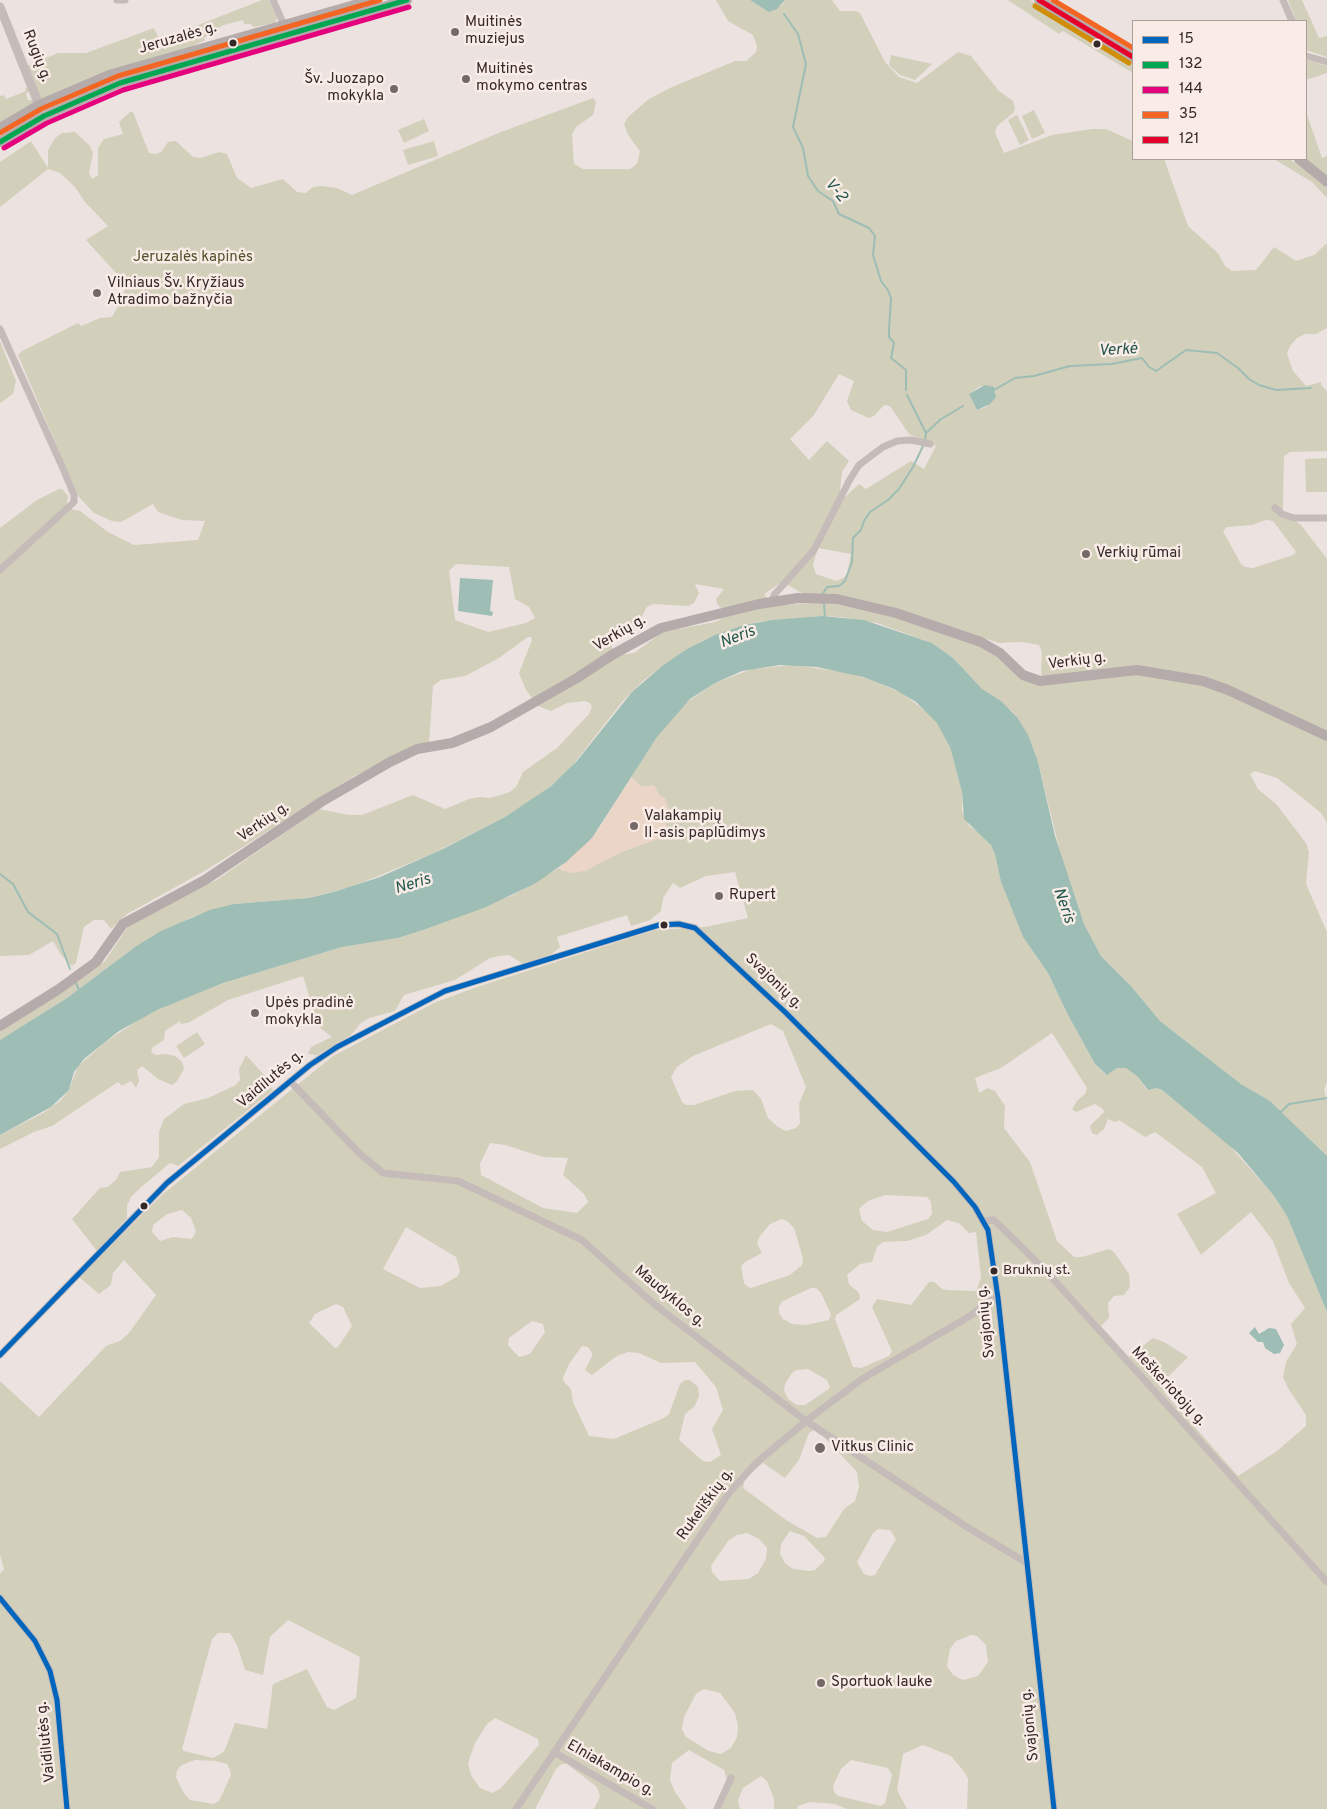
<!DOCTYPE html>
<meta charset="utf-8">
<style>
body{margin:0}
#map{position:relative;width:1327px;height:1809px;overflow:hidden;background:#ece3e0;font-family:Overpass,sans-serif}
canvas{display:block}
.legend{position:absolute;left:1132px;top:20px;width:175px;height:140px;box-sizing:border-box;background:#f9ece7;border:1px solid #ab9e9b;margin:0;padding:6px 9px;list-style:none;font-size:15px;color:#352828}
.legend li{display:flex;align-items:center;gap:10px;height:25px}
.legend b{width:25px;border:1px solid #ab9e9b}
</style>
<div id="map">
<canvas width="1327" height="1809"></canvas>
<ul class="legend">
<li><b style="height:6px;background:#0065bd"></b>15</li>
<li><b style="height:6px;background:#00a651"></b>132</li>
<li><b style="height:6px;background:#e5007d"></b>144</li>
<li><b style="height:6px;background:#f26522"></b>35</li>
<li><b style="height:6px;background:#e4002b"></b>121</li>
</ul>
</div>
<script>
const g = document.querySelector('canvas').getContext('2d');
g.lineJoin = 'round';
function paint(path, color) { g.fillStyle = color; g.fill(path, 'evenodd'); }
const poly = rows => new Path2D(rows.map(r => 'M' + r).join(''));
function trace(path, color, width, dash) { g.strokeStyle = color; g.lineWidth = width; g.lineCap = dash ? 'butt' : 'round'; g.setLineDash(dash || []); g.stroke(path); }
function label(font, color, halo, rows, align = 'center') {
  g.font = font + ' Overpass,sans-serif'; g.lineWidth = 5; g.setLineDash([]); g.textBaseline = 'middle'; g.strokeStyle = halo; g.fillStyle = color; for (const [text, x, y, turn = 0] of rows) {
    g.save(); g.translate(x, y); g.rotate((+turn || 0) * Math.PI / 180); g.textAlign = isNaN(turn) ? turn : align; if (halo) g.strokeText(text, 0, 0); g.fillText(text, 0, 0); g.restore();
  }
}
const green = poly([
 [262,0,269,0,277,18,275,23,253,27,251,24,244,24,243,20,224,25,209,32,209,36,204,37,205,40,191,47,41,99,27,66,58,53,86,53,154,28,160,40],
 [716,0,750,0,765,9,782,5,785,0,832,0,840,11,856,11,860,13,885,62,899,77,917,83,958,52,971,56,999,91,1013,101,1015,108,1013,113,997,126,995,133,1004,153,1052,135,1092,129,1106,129,1133,141,1133,159,1164,159,1188,226,1218,253,1225,266,1232,271,1256,270,1274,247,1296,261,1314,255,1327,243,1327,328,1316,334,1305,334,1297,338,1290,346,1287,354,1293,371,1306,386,1321,382,1322,386,1327,391,1327,451,1290,452,1284,456,1283,503,1283,513,1301,525,1327,559,1327,823,1322,814,1309,803,1277,778,1255,771,1250,774,1258,789,1276,804,1306,843,1309,852,1306,884,1327,932,1327,1082,1324,1090,1327,1101,1327,1156,1270,1101,1241,1084,1160,1021,1131,986,1101,956,1084,924,1062,860,1038,762,1017,717,1012,711,981,689,953,658,932,643,877,623,841,617,822,616,758,622,730,630,702,641,662,666,643,681,622,702,568,771,539,796,505,817,432,854,351,887,309,898,234,904,194,916,135,947,67,998,0,1040,0,1031,105,961,127,928,135,922,218,879,319,809,349,815,362,815,413,795,445,809,469,799,479,797,490,798,510,792,516,787,523,772,557,748,589,714,592,707,590,703,585,701,567,703,551,711,538,706,526,690,519,673,532,640,531,637,528,637,499,658,465,676,441,680,433,686,429,743,406,750,353,777,208,869,127,914,111,929,104,920,94,920,84,927,76,963,72,966,61,955,53,941,29,955,0,956,0,528,37,500,59,489,62,489,68,496,66,508,80,511,108,532,134,545,198,540,205,521,182,520,158,512,153,504,121,522,112,521,94,513,78,496,18,355,22,351,78,323,81,326,100,318,112,317,119,304,121,306,126,284,86,240,108,226,85,202,75,187,60,173,48,169,0,207,0,162,31,141,48,168,48,150,55,138,62,133,75,132,90,146,93,153,89,173,92,179,98,175,98,148,104,139,123,134,119,122,130,112,133,112,149,153,156,154,161,152,168,142,176,141,193,157,201,158,219,152,227,154,237,178,251,188,283,179,297,192,306,193,313,187,322,186,337,188,352,195,501,132,593,98,596,102,593,115,576,127,572,134,574,164,583,169,630,169,637,164,640,151,628,135,624,124,628,117,649,99,672,87,735,61,746,61,756,52,757,46,753,35,728,21],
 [839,374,854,381,847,401,851,410,869,418,874,416,884,405,890,406,909,434,936,446,924,469,911,461,866,489,859,484,845,497,840,491,842,472,849,461,827,441,809,460,790,439,814,415],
 [980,386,994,388,996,392,986,407,977,410,969,394],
 [1266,520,1273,521,1296,552,1293,555,1253,568,1245,567,1241,564,1223,531,1227,527,1252,525],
 [818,548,851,554,847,574,843,578,836,581,816,574,813,565],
 [456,564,509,567,515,599,529,607,535,618,526,623,488,632,455,620,449,571],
 [782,582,804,594,895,609,999,643,1022,642,1039,645,1042,652,1041,671,1043,684,977,645,860,606,822,603,773,605,764,594],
 [695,584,724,589,716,599,718,605,729,615,715,622,663,632,634,653,620,655,611,646,615,635,636,627,647,607,653,604,688,606,694,603,699,593],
 [1008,0,1030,0,1133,62,1133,73,1063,31,1059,34],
 [1288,0,1302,0,1319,38,1327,36,1327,57,1306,50,1306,21,1296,21],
 [891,55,932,64,915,80,900,75,889,65],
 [1306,60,1327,66,1327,73,1306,80],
 [25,87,30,90,26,94,28,100,33,100,35,103,0,124,0,96,4,95,6,99,26,91],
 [1034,110,1045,133,1032,139,1022,116],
 [1306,112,1322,158,1327,156,1327,177,1306,159],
 [1017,115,1029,140,1020,145,1008,120],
 [424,119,429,131,404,143,398,130],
 [434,141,438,156,408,165,403,150],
 [1274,159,1289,159,1306,169,1327,188,1327,198,1312,182],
 [0,341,16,381,13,394,0,403],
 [1327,458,1327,492,1306,492,1305,459],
 [793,665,844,672,871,680,902,693,933,717,942,729,950,747,962,792,962,811,969,826,982,834,991,845,995,853,1001,882,1023,937,1048,973,1067,1013,1095,1064,1105,1074,1117,1068,1126,1068,1138,1077,1147,1090,1156,1088,1162,1090,1229,1145,1274,1196,1287,1216,1327,1312,1327,1809,967,1809,968,1779,965,1773,951,1756,923,1745,903,1754,897,1790,907,1809,847,1809,835,1804,809,1802,798,1806,797,1809,774,1809,774,1799,767,1781,761,1776,743,1788,738,1800,740,1809,715,1809,727,1780,724,1770,689,1750,672,1763,670,1780,675,1792,687,1809,594,1809,600,1797,597,1787,567,1764,562,1764,556,1769,535,1809,0,1809,0,1574,4,1569,0,1555,0,1381,39,1417,106,1346,120,1341,129,1333,156,1295,124,1260,113,1273,111,1285,99,1294,79,1277,163,1194,333,1056,436,1002,477,987,655,930,705,927,748,918,735,872,706,876,680,888,673,883,663,898,661,911,650,920,631,926,627,915,557,937,560,947,552,954,523,964,509,955,499,956,490,958,455,980,404,995,395,1011,369,1018,361,1023,351,1035,317,1055,308,1054,311,1047,332,1037,319,1027,303,976,228,1000,188,1023,181,1024,180,1021,165,1031,164,1040,152,1048,151,1052,156,1055,166,1054,175,1056,182,1062,184,1069,177,1081,172,1085,158,1079,142,1066,137,1070,139,1081,136,1088,131,1081,122,1086,118,1082,52,1126,34,1132,0,1149,0,1135,43,1113,60,1101,69,1090,78,1066,107,1041,143,1017,170,1004,223,983,342,947,398,938,423,930,513,895,559,868,564,871,585,871,621,852,669,835,665,822,665,798,659,795,654,786,641,787,631,777,657,737,683,705,715,683,752,669],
 [771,1024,783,1031,806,1087,799,1104,800,1123,796,1128,786,1131,778,1127,768,1118,761,1099,753,1090,735,1091,694,1105,686,1105,682,1102,671,1077,677,1067,693,1056],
 [1052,1033,1087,1088,1085,1094,1077,1101,1072,1109,1076,1112,1095,1104,1103,1109,1104,1112,1090,1126,1092,1133,1097,1135,1104,1129,1108,1119,1115,1122,1119,1120,1145,1137,1155,1132,1202,1167,1216,1193,1177,1214,1201,1255,1251,1212,1273,1241,1289,1283,1305,1308,1291,1324,1297,1344,1286,1362,1283,1377,1288,1388,1306,1415,1306,1426,1277,1451,1238,1476,1164,1392,1167,1389,1165,1380,1188,1357,1164,1342,1153,1338,1129,1357,1101,1326,1109,1318,1108,1303,1114,1296,1124,1295,1130,1287,1129,1274,1114,1252,1109,1249,1082,1257,1074,1257,1057,1241,1030,1162,1004,1128,1005,1106,995,1091,988,1088,979,1093,975,1078,1001,1068],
 [490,1143,505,1145,543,1157,568,1158,563,1175,584,1194,588,1202,577,1213,543,1208,481,1175,480,1164],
 [885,1195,927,1197,931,1202,932,1214,928,1219,887,1232,873,1230,862,1221,859,1209,868,1201],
 [182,1210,191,1218,196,1231,194,1236,191,1239,173,1237,160,1241,152,1232,153,1225,167,1214],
 [782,1219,787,1221,794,1228,803,1258,802,1265,790,1275,751,1288,748,1287,744,1283,741,1266,745,1262,762,1253,757,1243,760,1236,770,1224],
 [947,1220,959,1223,969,1233,976,1232,981,1278,976,1291,947,1290,942,1289,934,1282,929,1282,911,1305,877,1299,872,1307,892,1351,889,1356,861,1368,853,1367,835,1319,836,1315,860,1299,859,1293,849,1284,847,1275,860,1264,872,1262,877,1247,883,1242,907,1241,926,1235],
 [406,1227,456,1257,460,1270,458,1276,441,1286,420,1288,383,1269],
 [811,1288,816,1288,821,1293,831,1314,829,1320,806,1325,792,1324,783,1319,779,1313,779,1306,783,1301],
 [336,1304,343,1307,352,1326,338,1347,335,1348,309,1323,315,1314],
 [532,1321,543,1324,545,1332,530,1354,519,1357,508,1345,509,1338],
 [582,1346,588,1347,592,1353,592,1356,585,1370,592,1375,617,1356,628,1352,639,1353,661,1363,695,1362,716,1387,723,1410,712,1429,721,1455,710,1462,703,1461,679,1440,685,1414,695,1406,699,1396,698,1387,690,1380,685,1380,680,1384,669,1414,664,1418,614,1439,589,1436,573,1402,571,1389,564,1382,563,1378,569,1364],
 [808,1369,827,1380,830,1388,805,1405,797,1405,788,1399,784,1390,785,1384,792,1373,796,1370],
 [814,1430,823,1436,857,1472,859,1487,855,1501,844,1509,826,1537,817,1538,786,1520,743,1488,745,1478,763,1463,785,1478,799,1460,809,1433],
 [878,1529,890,1530,896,1539,875,1575,870,1576,864,1574,857,1562,873,1533],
 [790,1531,804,1536,824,1557,825,1560,815,1570,810,1571,793,1569,785,1563,780,1554,781,1544],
 [747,1533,759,1539,767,1548,766,1559,758,1573,749,1579,720,1581,712,1572,711,1566,728,1541,737,1535],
 [288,1620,360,1657,356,1698,334,1710,327,1707,307,1669,273,1684,267,1729,235,1723,224,1752,213,1758,184,1751,182,1749,212,1639,218,1633,230,1633,237,1645,245,1670,263,1675,270,1637],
 [971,1635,977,1636,986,1645,988,1662,978,1676,963,1680,953,1675,947,1666,950,1649,956,1641],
 [704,1689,720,1693,735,1713,738,1726,737,1737,731,1748,721,1754,709,1751,686,1737,682,1729,684,1717,696,1694],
 [495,1718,538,1739,539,1745,500,1789,492,1793,480,1788,471,1775,468,1763,475,1743,487,1724],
 [195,1760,216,1761,227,1764,230,1770,231,1775,219,1801,214,1804,190,1800,183,1792,176,1777,177,1770,182,1765],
 [851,1760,888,1768,890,1771,892,1775,885,1803,881,1806,838,1796,834,1792,833,1786,841,1769],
 [197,1032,205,1044,184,1058,176,1046],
 [246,1055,265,1076,273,1090,178,1166,170,1163,140,1188,131,1197,127,1206,127,1218,97,1251,72,1219,100,1188,108,1187,116,1180,120,1172,152,1167,159,1157,159,1132,164,1119,184,1104,208,1098,236,1085,240,1080,239,1069]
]);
const sand = poly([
 [631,777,641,787,654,785,659,795,665,798,670,812,665,822,669,835,621,852,585,871,570,873,559,868,598,830]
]);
const water = poly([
 [750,0,785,0,777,9,769,12],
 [985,385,994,387,996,397,990,404,977,410,969,394],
 [460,578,493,580,490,611,493,612,492,616,458,611],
 [822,616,864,620,932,643,953,658,982,689,1001,701,1017,717,1028,735,1038,762,1055,836,1084,924,1101,956,1131,986,1160,1021,1241,1084,1270,1101,1327,1156,1327,1312,1287,1216,1274,1196,1238,1153,1162,1090,1156,1088,1148,1090,1138,1077,1126,1068,1117,1068,1107,1075,1095,1064,1067,1013,1048,973,1023,937,1001,882,995,854,991,845,964,819,962,792,950,747,937,723,916,702,894,689,863,677,817,667,780,665,742,671,715,683,690,699,657,737,592,838,566,862,536,883,486,907,423,930,398,938,342,947,223,983,157,1010,119,1031,84,1059,74,1072,69,1090,51,1107,0,1135,0,1040,67,998,135,947,161,931,210,910,234,904,309,898,337,891,380,877,443,849,505,817,550,787,576,762,632,692,662,666,687,649,715,635,744,625,773,620],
 [1255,1327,1259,1334,1269,1328,1276,1329,1284,1345,1280,1353,1274,1354,1265,1348,1263,1342,1258,1342,1249,1333]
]);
const stream = poly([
 [784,14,798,34,806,64,793,127,803,148,808,176,818,191,833,201,839,214,869,228,875,236,873,255,881,281,888,290,891,298,889,329,889,337,894,343,891,358,906,370,906,390],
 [994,390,1015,378,1034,376,1070,366,1112,364,1142,358,1149,367,1156,371,1186,350,1217,353,1238,368,1249,379,1259,385,1276,390,1311,388],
 [907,395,926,433],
 [943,418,963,406],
 [925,440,926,433,941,419],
 [822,595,827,587,839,586,845,581,852,562,853,538,861,530,864,521,870,512,888,500,899,489,913,467,924,444],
 [824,603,825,618],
 [0,874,13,884,28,912,57,934,70,969],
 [76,983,79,990],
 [1279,1114,1289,1104,1327,1098]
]);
const minor = poly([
 [117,0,125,0],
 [273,0,284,25],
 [1283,0,1292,21],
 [1306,56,1327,62],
 [0,329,61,464,74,495,74,502,0,570],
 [1275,508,1282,514,1294,518,1327,518],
 [772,601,774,595,814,550,849,481,859,465,883,447,897,441,911,440,930,444],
 [290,1081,359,1153,383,1173,458,1181,582,1240,654,1304,806,1421,967,1527,1027,1563],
 [984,1221,994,1220,1045,1270,1327,1582],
 [0,1355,167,1183,310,1065,337,1047,445,991,659,925,679,924,695,928,786,1013,954,1182,975,1207,988,1230,998,1298,1054,1809],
 [0,1598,35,1641,50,1671,57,1700,67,1809],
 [554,1752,652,1809],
 [516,1809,729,1493,756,1463,806,1421,862,1379,970,1316,991,1300,998,1298],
 [717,1809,731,1778]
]);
const tertiary = poly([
 [0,7,39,105]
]);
const secondary = poly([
 [1039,0,1133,57],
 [0,128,39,105,109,75,372,0],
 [0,142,44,116,120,83,407,0],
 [1299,159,1327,182],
 [0,1026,59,989,96,962,123,924,205,880,321,802,390,762,417,749,452,743,491,727,577,678,612,655,661,628,759,604,798,598,837,599,896,613,981,642,1000,653,1023,675,1040,681,1137,670,1203,681,1228,690,1327,736]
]);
const bus1 = poly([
 [0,1355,167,1183,310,1065,337,1047,445,991,659,925,679,924,695,928,786,1013,954,1182,975,1207,988,1230,998,1298,1054,1809],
 [0,1598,35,1641,50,1671,57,1700,67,1809]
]);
const bus2 = poly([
 [0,142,44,116,120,83,407,0]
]);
const bus3 = poly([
 [4,148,47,123,123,90,409,7]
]);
const bus4 = poly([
 [1053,0,1133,48],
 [0,133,41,109,118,76,380,0]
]);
const bus5 = poly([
 [1039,0,1133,57]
]);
const bus6 = poly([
 [1035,6,1129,63]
]);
const markers = [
 [455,32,5,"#756968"],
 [233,43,4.5,"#352828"],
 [1097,44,4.5,"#352828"],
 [466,79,5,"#756968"],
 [394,89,5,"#756968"],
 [97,293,5,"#756968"],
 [1086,554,5,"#756968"],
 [634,826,5,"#756968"],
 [719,896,5,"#756968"],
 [664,925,4.5,"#352828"],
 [255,1013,5,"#756968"],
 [144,1206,4.5,"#352828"],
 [994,1271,4.5,"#352828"],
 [820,1448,6,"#756968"],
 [821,1683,5,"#756968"]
];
const busNames = [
 ["Bruknių st.",1003,1271]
];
const poiNames = [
 ["Muitinės",465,23],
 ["muziejus",465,40],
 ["Muitinės",476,70],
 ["mokymo centras",476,87],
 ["Šv. Juozapo",384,80,"right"],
 ["mokykla",384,97,"right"],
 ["Vilniaus Šv. Kryžiaus",107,284],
 ["Atradimo bažnyčia",107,301],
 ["Verkių rūmai",1096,554],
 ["Valakampių",644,817],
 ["II-asis paplūdimys",644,834],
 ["Rupert",729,896],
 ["Upės pradinė",265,1004],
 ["mokykla",265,1021],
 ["Vitkus Clinic",831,1448],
 ["Sportuok lauke",831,1683]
];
const streetNames = [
 ["Jeruzalės g.",178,39,-16],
 ["Rugių g.",36,56,69],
 ["Verkių g.",620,634,-30],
 ["Verkių g.",1077,662,-7],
 ["Verkių g.",264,823,-34],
 ["Svajonių g.",773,982,44],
 ["Vaidilutės g.",271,1080,-40],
 ["Maudyklos g.",669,1297,40],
 ["Svajonių g.",987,1322,-96],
 ["Meškeriotojų g.",1168,1387,47],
 ["Rukeliškių g.",706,1505,-54],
 ["Svajonių g.",1031,1725,-96],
 ["Vaidilutės g.",47,1742,-96],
 ["Elniakampio g.",610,1769,30]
];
const parkNames = [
 ["Jeruzalės kapinės",193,258]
];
const waterNames = [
 ["V-2",835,191,50],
 ["Verkė",1118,351,-3],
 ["Neris",738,638,-21],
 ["Neris",413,885,-17],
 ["Neris",1063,906,71]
];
paint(green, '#d2cfbb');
paint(sand, '#ebd5c7');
paint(water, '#9dbdb5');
trace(stream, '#9dbdb5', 2);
trace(minor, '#c5bbb9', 7);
trace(tertiary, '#c5bbb9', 9);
trace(secondary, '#b5abaa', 10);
trace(bus1, '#0065bd', 5);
trace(bus2, '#00a651', 5);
trace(bus3, '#e5007d', 5);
trace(bus4, '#f26522', 5);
trace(bus5, '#e4002b', 5);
trace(bus6, '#d08d08', 5);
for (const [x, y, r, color] of markers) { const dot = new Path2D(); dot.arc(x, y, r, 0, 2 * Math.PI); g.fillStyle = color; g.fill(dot); trace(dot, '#f9ece7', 2); }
label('14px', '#352828', '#f9ece7', busNames, 'left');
label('15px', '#352828', '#f9ece7', poiNames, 'left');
label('15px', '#352828', '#f9ece7', streetNames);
label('15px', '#4f522c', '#f9ece7', parkNames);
label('italic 16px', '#1f554a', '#f9ece7', waterNames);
</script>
